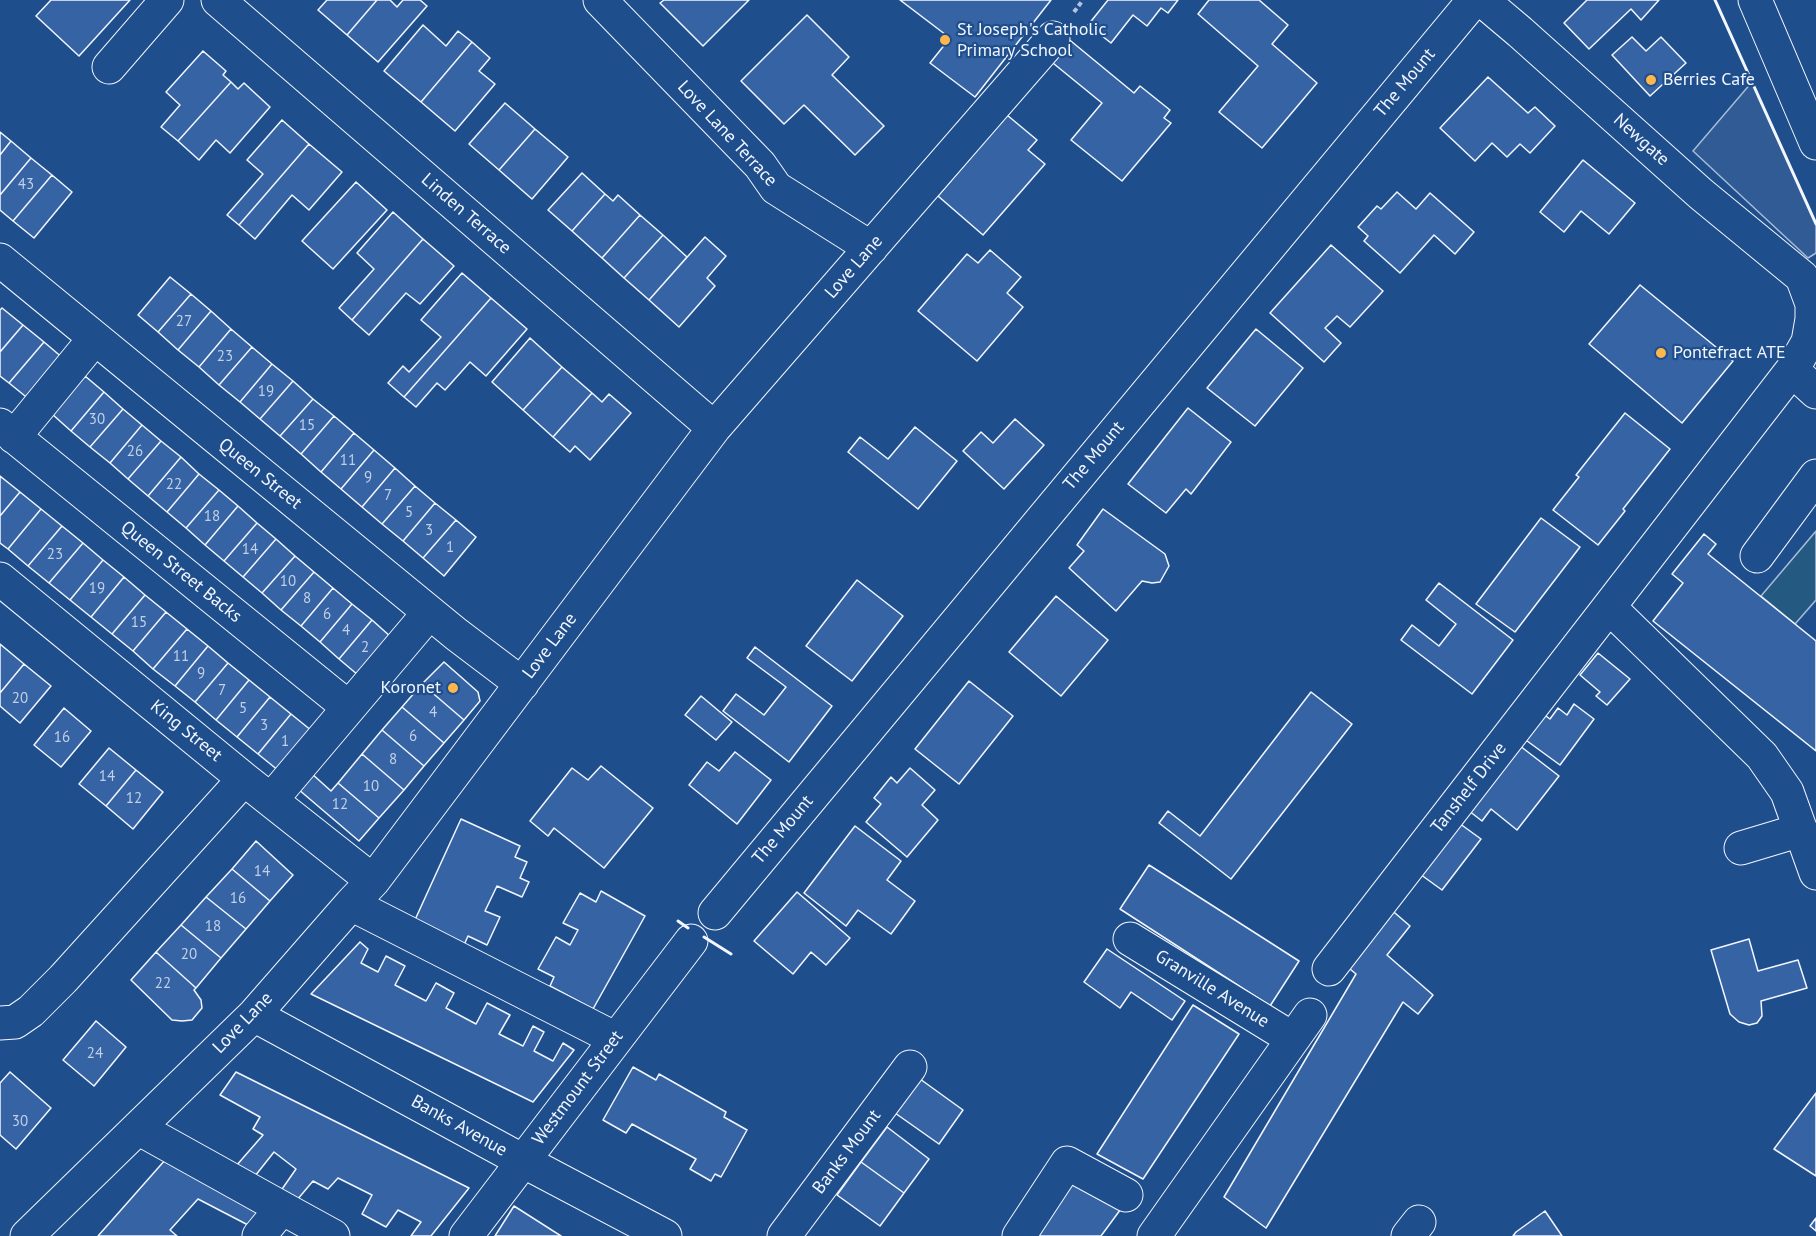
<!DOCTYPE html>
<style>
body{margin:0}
canvas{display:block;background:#1f4e8c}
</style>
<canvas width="1816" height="1236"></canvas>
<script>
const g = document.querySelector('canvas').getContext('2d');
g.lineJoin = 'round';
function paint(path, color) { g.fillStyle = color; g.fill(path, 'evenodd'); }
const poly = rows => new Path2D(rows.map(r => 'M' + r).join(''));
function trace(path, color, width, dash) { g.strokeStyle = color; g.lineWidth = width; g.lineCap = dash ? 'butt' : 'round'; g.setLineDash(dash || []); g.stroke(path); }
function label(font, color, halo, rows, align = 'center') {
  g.font = font + ' "PT Sans",sans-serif'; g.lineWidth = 4.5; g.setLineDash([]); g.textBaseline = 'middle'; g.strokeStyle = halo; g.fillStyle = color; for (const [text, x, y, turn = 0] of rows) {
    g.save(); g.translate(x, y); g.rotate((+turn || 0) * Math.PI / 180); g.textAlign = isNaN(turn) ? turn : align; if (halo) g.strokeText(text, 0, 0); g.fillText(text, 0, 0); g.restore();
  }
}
const green = poly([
 [1816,531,1816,600,1795,624,1761,596,1816,531]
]);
const parking = poly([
 [1752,82,1816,224,1816,253,1808,258,1693,151,1752,82]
]);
const building = poly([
 [51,0,130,0,79,56,36,16,51,0],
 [327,0,377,0,347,35,318,10,327,0],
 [377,0,390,0,397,7,403,0,420,0,427,6,378,62,347,35,377,0],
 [664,0,749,0,703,46,660,3,664,0],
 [900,0,1051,0,975,97,930,63,950,38,900,0],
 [1108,0,1178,0,1168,13,1161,8,1147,26,1133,15,1111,43,1088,25,1108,0],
 [1209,0,1259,0,1288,25,1272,44,1317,83,1262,148,1219,112,1258,66,1198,14,1209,0],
 [1587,0,1659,0,1641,20,1631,9,1589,49,1564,23,1587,0],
 [807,15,849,57,832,75,884,126,855,155,804,105,784,124,741,81,807,15],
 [423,25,446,46,458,31,472,42,421,102,384,71,423,25],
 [1066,37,1134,93,1140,86,1170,110,1164,118,1171,123,1122,181,1071,140,1102,103,1048,59,1066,37],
 [1632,37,1646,51,1661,37,1686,63,1650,96,1612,55,1632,37],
 [472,42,490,58,479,71,495,84,455,131,421,102,472,42],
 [203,51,226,71,223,75,231,82,178,141,161,127,180,105,166,92,203,51],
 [1488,77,1528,113,1535,107,1555,126,1530,153,1520,144,1507,157,1492,143,1475,161,1440,128,1488,77],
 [231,82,238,89,244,83,270,107,230,153,216,140,199,160,178,141,231,82],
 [505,103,535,129,499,170,469,144,505,103],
 [1007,115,1037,140,1028,150,1045,164,983,235,938,196,1007,115],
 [282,120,309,144,239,225,227,215,263,174,247,160,282,120],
 [535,129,568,157,532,199,499,170,535,129],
 [0,132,11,141,0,155,0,132],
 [11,141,31,158,0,195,0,155,11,141],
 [309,144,342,172,309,210,292,195,255,239,239,225,309,144],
 [31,158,52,175,13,221,0,210,0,195,31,158],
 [1583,160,1635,203,1609,234,1581,211,1564,232,1540,212,1583,160],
 [582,173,605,194,572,231,548,210,582,173],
 [52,175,72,192,34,238,13,221,52,175],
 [356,182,387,210,333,269,302,241,356,182],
 [1397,192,1416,209,1430,193,1474,232,1455,254,1434,235,1400,273,1364,241,1368,236,1358,227,1377,206,1381,209,1397,192],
 [605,194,613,201,618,195,640,215,602,258,572,231,605,194],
 [393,212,423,239,352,320,339,308,374,269,357,253,393,212],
 [640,215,663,235,624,278,602,258,640,215],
 [663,235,687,257,649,300,624,278,663,235],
 [705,237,726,256,707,278,715,286,679,327,649,300,705,237],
 [423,239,454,266,420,304,406,293,369,335,352,320,423,239],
 [1331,245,1383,291,1350,327,1337,316,1325,328,1341,343,1324,362,1270,313,1331,245],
 [990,250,1021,277,1007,293,1023,307,977,361,918,311,967,254,978,263,990,250],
 [462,273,491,298,404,397,388,383,403,366,409,372,441,337,421,320,462,273],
 [170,277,191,294,158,332,138,315,170,277],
 [1640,285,1733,361,1682,423,1589,344,1640,285],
 [191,294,211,311,178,350,158,332,191,294],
 [491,298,527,329,486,376,470,362,445,390,437,383,416,407,404,397,491,298],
 [2,308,23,325,0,352,0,310,2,308],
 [211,311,231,329,199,367,178,350,211,311],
 [23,325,44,342,9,383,0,376,0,352,23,325],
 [231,329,252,347,219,385,199,367,231,329],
 [1256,329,1303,368,1255,426,1207,388,1256,329],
 [530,338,562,367,523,410,492,382,530,338],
 [44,342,64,359,30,400,9,383,44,342],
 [252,347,272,364,240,402,219,385,252,347],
 [272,364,293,381,260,419,240,402,272,364],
 [562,367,592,393,553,437,523,410,562,367],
 [85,376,104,392,71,431,52,414,85,376],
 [293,381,313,399,280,436,260,419,293,381],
 [104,392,123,409,90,447,71,431,104,392],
 [592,393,602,402,609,394,631,413,590,460,575,446,570,452,553,437,592,393],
 [313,399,334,416,301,454,280,436,313,399],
 [1188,408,1231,442,1191,494,1186,489,1166,513,1128,484,1188,408],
 [123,409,142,425,110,463,90,447,123,409],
 [1625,413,1670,449,1623,509,1625,511,1598,545,1553,510,1579,477,1576,475,1625,413],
 [334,416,354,433,321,472,301,454,334,416],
 [1015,419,1044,445,1004,489,963,451,981,432,993,443,1015,419],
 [142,425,161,441,128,479,110,463,142,425],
 [915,427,957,461,918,509,848,452,860,437,888,459,915,427],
 [354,433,374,450,341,489,321,472,354,433],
 [161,441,181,457,148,496,128,479,161,441],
 [374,450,395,468,362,507,341,489,374,450],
 [181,457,199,474,167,512,148,496,181,457],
 [395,468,415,486,382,524,362,507,395,468],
 [199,474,219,490,186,528,167,512,199,474],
 [0,476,20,492,0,516,0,476],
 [415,486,435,503,403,541,382,524,415,486],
 [219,490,238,506,205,545,186,528,219,490],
 [20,492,41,509,8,549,0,543,0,516,20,492],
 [435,503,456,520,423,558,403,541,435,503],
 [238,506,257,523,224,561,205,545,238,506],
 [41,509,62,526,28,566,8,549,41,509],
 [1103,509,1165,554,1169,566,1160,582,1152,583,1142,581,1116,611,1069,568,1084,551,1077,545,1103,509],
 [1541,518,1580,547,1515,632,1476,604,1541,518],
 [456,520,476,537,444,576,423,558,456,520],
 [257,523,276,539,243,577,224,561,257,523],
 [62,526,83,543,49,583,28,566,62,526],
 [1704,534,1716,544,1708,554,1816,641,1816,751,1653,621,1683,583,1672,574,1704,534],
 [276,539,295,556,262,593,243,577,276,539],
 [83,543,103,560,70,600,49,583,83,543],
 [295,556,314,572,281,610,262,593,295,556],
 [103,560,124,577,91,617,70,600,103,560],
 [314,572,333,588,301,626,281,610,314,572],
 [124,577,145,595,112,634,91,617,124,577],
 [857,580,903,616,852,681,806,646,857,580],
 [1439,583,1513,640,1472,694,1401,640,1412,625,1439,646,1456,624,1426,600,1439,583],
 [333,588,352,604,320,642,301,626,333,588],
 [145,595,166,612,133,651,112,634,145,595],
 [1056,596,1108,640,1061,696,1009,652,1056,596],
 [352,604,372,620,339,659,320,642,352,604],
 [166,612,187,629,153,669,133,651,166,612],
 [372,620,391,637,358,675,339,659,372,620],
 [187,629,208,646,175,686,153,669,187,629],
 [0,644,24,664,0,693,0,644],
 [208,646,228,663,195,702,175,686,208,646],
 [755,647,832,706,789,762,723,711,736,694,764,715,786,687,747,658,755,647],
 [1598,653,1630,679,1607,705,1596,696,1600,692,1580,675,1598,653],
 [444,662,478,692,480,701,464,720,422,684,444,662],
 [228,663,249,680,216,720,195,702,228,663],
 [24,664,51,686,20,723,0,706,0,693,24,664],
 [249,680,270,697,237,737,216,720,249,680],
 [969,681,1013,716,959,784,915,749,969,681],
 [422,684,464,720,444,743,402,707,422,684],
 [1311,692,1352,724,1231,879,1159,823,1168,811,1200,836,1311,692],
 [701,696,732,722,716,740,685,715,701,696],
 [270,697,291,714,258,754,237,737,270,697],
 [1574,704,1594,719,1560,765,1523,738,1542,713,1550,719,1558,708,1567,715,1574,704],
 [402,707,444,743,424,766,382,730,402,707],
 [64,708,91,731,61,767,34,745,64,708],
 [291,714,312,731,279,771,258,754,291,714],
 [382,730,424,766,404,790,362,754,382,730],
 [1511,739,1559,776,1517,830,1491,809,1482,821,1464,807,1511,739],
 [109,748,136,770,106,806,79,784,109,748],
 [735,752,771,780,737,824,689,785,707,762,719,771,735,752],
 [362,754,404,790,379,818,338,783,362,754],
 [601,766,653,808,604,868,554,828,548,836,530,821,572,768,588,780,601,766],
 [910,768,935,790,922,805,938,820,907,857,866,822,881,804,874,798,891,777,897,783,910,768],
 [136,770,163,792,133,829,106,806,136,770],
 [311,773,331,791,338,783,379,818,359,841,298,789,311,773],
 [1452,818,1481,839,1442,890,1413,869,1452,818],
 [461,819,520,846,515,857,527,862,520,878,529,882,522,897,497,886,485,911,500,917,487,945,468,936,464,945,414,922,461,819],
 [855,826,901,861,887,880,915,901,891,934,858,910,846,926,804,893,855,826],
 [256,841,293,875,270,901,232,869,256,841],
 [1149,865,1299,961,1270,1006,1120,909,1149,865],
 [232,869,270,901,246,929,206,897,232,869],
 [601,891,645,916,593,1009,550,986,554,977,538,969,556,937,570,945,578,930,563,923,580,893,596,902,601,891],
 [797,892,850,938,826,965,811,952,793,974,754,941,797,892],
 [206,897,246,929,221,958,181,925,206,897],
 [1388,907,1410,926,1387,955,1433,995,1418,1014,1403,1002,1266,1228,1224,1197,1356,974,1344,964,1388,907],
 [181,925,221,958,196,988,156,952,181,925],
 [1749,939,1758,971,1798,960,1807,988,1761,1001,1762,1016,1757,1023,1749,1025,1739,1022,1730,1014,1711,950,1749,939],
 [360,942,368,949,361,963,378,972,386,956,405,966,395,985,426,1001,436,983,454,993,446,1008,476,1024,487,1003,510,1015,499,1034,523,1046,533,1026,544,1032,534,1051,553,1061,563,1043,574,1050,533,1102,311,994,360,942],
 [1107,949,1185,1001,1172,1020,1131,992,1120,1008,1084,982,1107,949],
 [156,952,196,988,194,990,201,1000,202,1008,192,1020,182,1021,172,1020,131,980,156,952],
 [1193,1005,1239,1034,1143,1179,1097,1154,1193,1005],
 [96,1021,126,1047,94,1086,63,1060,96,1021],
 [633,1067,656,1080,659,1074,726,1112,724,1117,747,1130,721,1177,715,1174,711,1181,690,1169,696,1159,632,1124,626,1133,603,1120,633,1067],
 [10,1072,51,1108,16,1149,0,1135,0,1083,10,1072],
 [236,1072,469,1188,431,1236,411,1236,421,1222,398,1210,386,1227,362,1214,372,1195,338,1178,328,1189,313,1181,297,1200,280,1192,296,1169,274,1152,255,1176,236,1166,263,1135,253,1129,260,1117,220,1095,236,1072],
 [920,1079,963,1110,939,1144,895,1113,920,1079],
 [1816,1093,1816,1176,1774,1149,1816,1093],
 [887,1127,929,1159,904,1193,861,1162,887,1127],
 [166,1159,260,1210,248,1225,198,1199,170,1230,177,1236,98,1236,166,1159],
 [861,1162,904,1193,880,1226,837,1195,861,1162],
 [1079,1173,1126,1202,1101,1236,1034,1236,1079,1173],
 [514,1206,561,1236,495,1236,514,1206],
 [1545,1211,1562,1236,1513,1236,1516,1232,1545,1211],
 [1816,1218,1816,1231,1810,1226,1816,1218]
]);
const path = poly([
 [1074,12,1083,0]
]);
const minor = poly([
 [218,0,714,428],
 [600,0,760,165,776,188,871,248],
 [109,67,167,0],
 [0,260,456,634,522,684],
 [1792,370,1816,392],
 [0,425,348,707],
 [14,437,95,338],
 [1757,556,1816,476],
 [0,579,244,779,373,881],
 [1609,607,1762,756,1787,792,1816,873],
 [271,800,429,613],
 [1741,848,1801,830],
 [351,904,616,1039],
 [715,913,1474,0],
 [1130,939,1293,1039],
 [1329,969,1792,370,1808,342,1812,319,1812,304,1802,277,1701,194,1520,32,1482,0],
 [254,1015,523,1161,665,1236],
 [0,1023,15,1022,31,1011,63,979,244,779],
 [138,1128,282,1208,259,1236],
 [282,1208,333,1236],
 [27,1236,254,1015,351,904,373,881,714,428,1053,38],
 [466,1236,691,941],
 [784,1236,910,1067],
 [1019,1236,1067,1163,1126,1195],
 [1154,1236,1310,1015],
 [1408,1236,1419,1222]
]);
const major = poly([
 [1755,0,1816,143]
]);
const wall = poly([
 [1715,0,1816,224],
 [678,921,688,928],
 [704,937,731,954]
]);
const markers = [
 [945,40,6,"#ffb74d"],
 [1651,80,6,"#ffb74d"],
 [1661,353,6,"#ffb74d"],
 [453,688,6,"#ffb74d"]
];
const numberNames = [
 ["43",26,185],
 ["27",184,322],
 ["23",225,357],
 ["19",266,392],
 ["30",97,420],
 ["15",307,426],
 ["26",135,452],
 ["11",348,461],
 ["9",368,478],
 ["22",174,485],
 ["7",388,496],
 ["5",409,513],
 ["18",212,517],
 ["3",429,531],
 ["1",450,548],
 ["14",250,550],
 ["23",55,555],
 ["10",288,582],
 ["19",97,589],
 ["8",307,599],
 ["6",327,615],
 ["15",139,623],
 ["4",346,631],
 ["2",365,648],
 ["11",181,657],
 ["9",201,674],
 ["7",222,691],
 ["20",20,699],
 ["5",243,709],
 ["4",433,713],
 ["3",264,726],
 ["6",413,737],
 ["16",62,738],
 ["1",285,742],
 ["8",393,760],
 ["14",107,777],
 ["10",371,787],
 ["12",134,799],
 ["12",340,805],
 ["14",262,872],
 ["16",238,899],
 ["18",213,927],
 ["20",189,955],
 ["22",163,984],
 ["24",95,1054],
 ["30",20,1122]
];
const poiNames = [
 ["St Joseph's Catholic",957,30],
 ["Primary School",957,51],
 ["Berries Cafe",1663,80],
 ["Pontefract ATE",1673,353],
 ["Koronet",441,688,"right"]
];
const streetNames = [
 ["The Mount",1405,83,-50],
 ["Love Lane Terrace",727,134,47],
 ["Newgate",1641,140,42],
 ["Linden Terrace",466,214,41],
 ["Love Lane",854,267,-49],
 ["The Mount",1094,456,-50],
 ["Queen Street",260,474,39],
 ["Queen Street Backs",181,572,39],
 ["Love Lane",550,646,-53],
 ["King Street",186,731,39],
 ["Tanshelf Drive",1469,788,-52],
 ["The Mount",783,830,-50],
 ["Granville Avenue",1212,989,32],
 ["Love Lane",243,1023,-46],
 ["Westmount Street",578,1088,-53],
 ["Banks Avenue",459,1126,29],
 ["Banks Mount",847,1152,-53]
];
paint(green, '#245a82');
trace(green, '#a8bbd7', 1.5);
paint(parking, '#305b95');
trace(parking, '#a8bbd7', 1.5);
paint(building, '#3563a3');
trace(building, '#f2f6ff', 1.5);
trace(minor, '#f2f6ff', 35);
trace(major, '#f2f6ff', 35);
trace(path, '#b3c4dc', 4, [4.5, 3]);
trace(minor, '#1f4e8c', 33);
trace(major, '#1f4e8c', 33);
trace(wall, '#f2f6ff', 3);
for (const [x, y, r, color] of markers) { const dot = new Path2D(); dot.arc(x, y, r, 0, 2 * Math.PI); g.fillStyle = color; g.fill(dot); trace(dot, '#1f4e8c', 2); }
label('15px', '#c3d1e8', null, numberNames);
label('18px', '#f2f6ff', '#1f4e8c', poiNames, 'left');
label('18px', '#f2f6ff', '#1f4e8c', streetNames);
</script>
